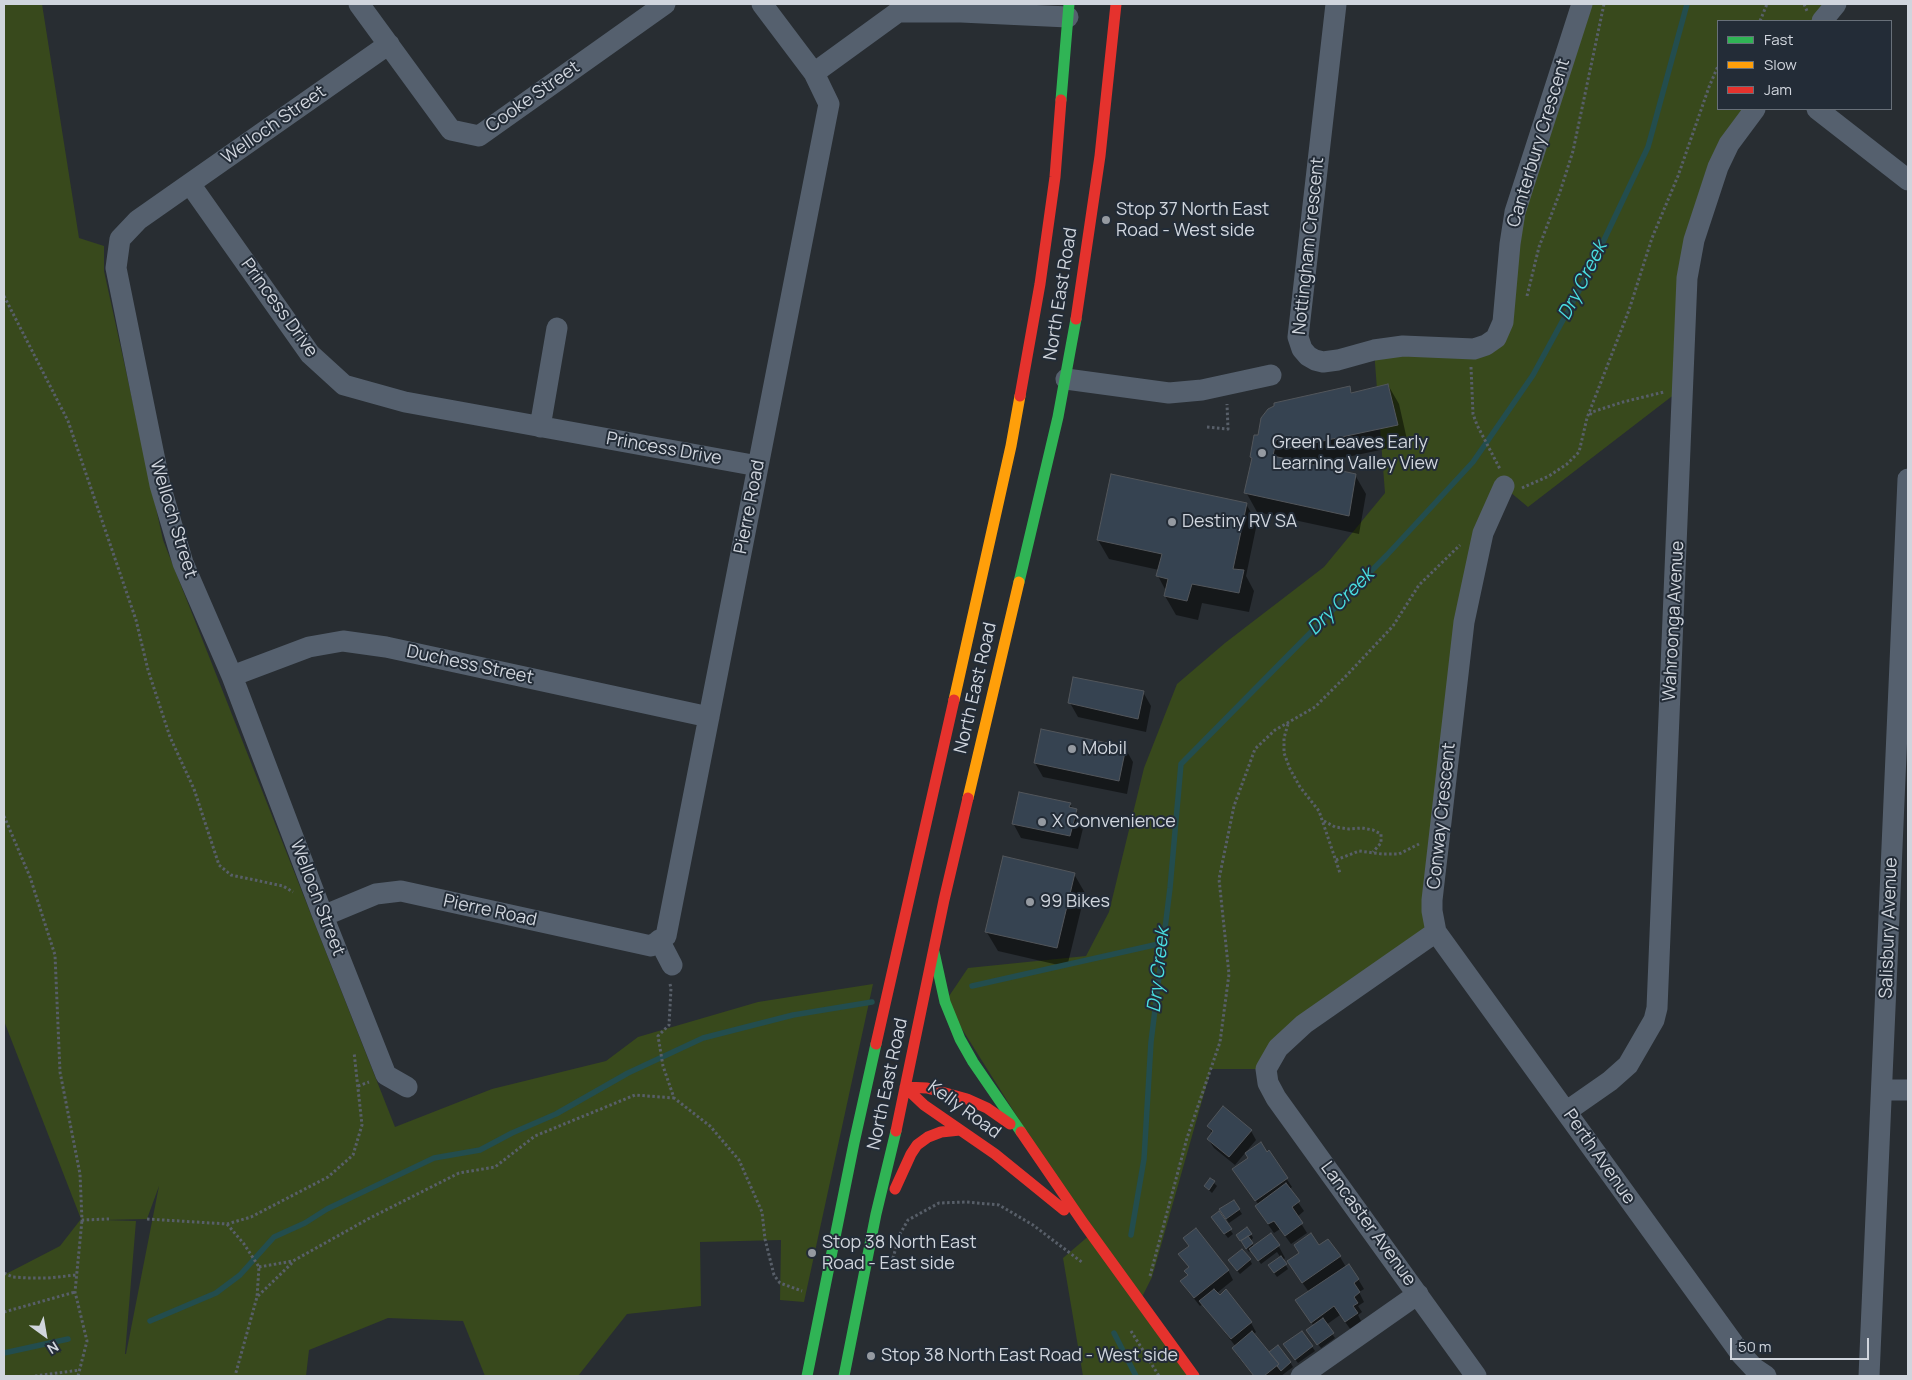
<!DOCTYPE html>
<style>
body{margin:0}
#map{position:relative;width:1912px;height:1380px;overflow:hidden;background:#282d32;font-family:Manrope,sans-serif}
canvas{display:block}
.frame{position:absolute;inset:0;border:5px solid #d0d5dd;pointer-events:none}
.legend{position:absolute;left:1717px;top:20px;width:175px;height:90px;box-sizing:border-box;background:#232c37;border:1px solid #687079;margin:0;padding:6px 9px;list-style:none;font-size:15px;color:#d0d5dd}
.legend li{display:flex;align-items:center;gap:10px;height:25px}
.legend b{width:25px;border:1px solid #687079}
.north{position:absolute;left:20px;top:1310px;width:50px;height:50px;-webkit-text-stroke:4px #232c37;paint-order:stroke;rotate:148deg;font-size:14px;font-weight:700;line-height:20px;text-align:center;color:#d0d5dd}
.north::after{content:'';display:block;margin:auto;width:18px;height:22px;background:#d0d5dd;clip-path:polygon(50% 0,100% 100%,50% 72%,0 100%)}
.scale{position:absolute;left:1730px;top:1338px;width:139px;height:22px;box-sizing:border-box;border:2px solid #d0d5dd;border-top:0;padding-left:6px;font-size:15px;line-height:18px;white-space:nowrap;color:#d0d5dd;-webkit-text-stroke:4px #232c37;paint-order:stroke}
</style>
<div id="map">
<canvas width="1912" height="1380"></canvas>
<div class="frame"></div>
<ul class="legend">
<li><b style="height:6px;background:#30b455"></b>Fast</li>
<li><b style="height:6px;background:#ff9f0a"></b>Slow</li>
<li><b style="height:6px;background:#e5322d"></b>Jam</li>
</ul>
<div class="north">N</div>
<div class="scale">50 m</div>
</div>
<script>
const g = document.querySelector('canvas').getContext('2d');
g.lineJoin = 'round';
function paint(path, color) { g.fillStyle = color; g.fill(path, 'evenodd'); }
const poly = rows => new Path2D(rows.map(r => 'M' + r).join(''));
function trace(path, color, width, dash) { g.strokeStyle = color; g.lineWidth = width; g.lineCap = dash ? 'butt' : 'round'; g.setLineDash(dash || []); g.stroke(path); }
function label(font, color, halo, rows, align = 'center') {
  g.font = font + ' Manrope,sans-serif'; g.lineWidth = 4; g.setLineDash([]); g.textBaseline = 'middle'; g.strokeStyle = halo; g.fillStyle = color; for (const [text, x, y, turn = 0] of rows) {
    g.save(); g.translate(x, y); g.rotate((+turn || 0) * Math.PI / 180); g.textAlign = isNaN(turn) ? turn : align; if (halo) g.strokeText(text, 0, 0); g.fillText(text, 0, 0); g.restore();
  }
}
const green = poly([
 [4,4,42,4,79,238,104,246,104,271,163,540,395,1127,492,1089,606,1061,638,1037,758,1002,873,984,804,1302,780,1300,781,1240,700,1242,701,1306,627,1314,578,1376,485,1376,463,1321,388,1318,309,1350,306,1376,4,1376,4,1275,60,1246,81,1219,4,1021],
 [159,1186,126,1354,125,1354,136,1221,102,1220,147,1219],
 [1582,4,1836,4,1822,21,1718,21,1718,109,1755,109,1703,209,1684,387,1528,507,1504,487,1483,533,1434,921,1304,1024,1266,1069,1211,1069,1152,1277,1140,1301,1194,1376,1083,1376,1063,1258,1091,1234,945,1002,968,968,1086,956,1109,912,1144,768,1177,684,1225,643,1324,567,1385,493,1374,350,1486,345]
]);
const shadow = poly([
 [1388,385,1399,404,1408,444,1310,465,1355,475,1366,494,1359,534,1257,512,1246,492,1259,436,1349,388,1353,394],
 [1291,457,1293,462,1282,459],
 [1112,476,1246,504,1257,523,1246,576,1254,591,1249,612,1202,603,1198,620,1176,615,1165,596,1166,591,1158,576,1159,570,1109,559,1098,540],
 [1143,692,1151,706,1146,732,1078,717,1070,703],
 [1125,748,1133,762,1127,794,1043,777,1035,763],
 [1070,804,1073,809,1076,810,1084,824,1078,849,1021,838,1013,823],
 [1074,874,1085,893,1067,967,998,951,986,931],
 [1208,1126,1251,1131,1256,1140,1235,1165,1214,1148,1208,1139,1213,1134],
 [1239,1178,1286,1178,1292,1187,1289,1189,1304,1211,1297,1217,1307,1233,1291,1244,1280,1229,1274,1233,1262,1216,1259,1205],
 [1211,1180,1217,1186,1212,1193,1205,1186],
 [1234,1202,1242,1214,1229,1223,1221,1210],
 [1218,1213,1233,1234,1228,1238,1215,1221],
 [1251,1234,1253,1238,1250,1241,1254,1247,1278,1245,1285,1258,1283,1260,1288,1269,1277,1277,1272,1270,1281,1258,1277,1252,1261,1264,1251,1250,1249,1252,1240,1239],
 [1185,1239,1228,1270,1233,1280,1217,1293,1220,1296,1226,1291,1251,1323,1256,1332,1254,1334,1269,1354,1290,1362,1293,1367,1281,1376,1254,1376,1239,1358,1233,1349,1236,1347,1203,1304,1200,1306,1187,1290,1182,1281,1189,1276,1190,1268,1180,1254,1189,1247],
 [1319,1247,1340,1257,1346,1267,1358,1279,1364,1289,1359,1292,1364,1302,1358,1306,1362,1312,1358,1315,1362,1323,1351,1330,1340,1315,1326,1325,1335,1338,1321,1348,1310,1334,1314,1326,1296,1301,1309,1292,1294,1271],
 [1250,1260,1252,1264,1240,1274,1232,1265],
 [1302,1332,1315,1351,1298,1363,1287,1349]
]);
const stream = poly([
 [972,986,1163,943],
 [1131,1235,1144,1159,1151,1042,1170,888,1181,764,1387,555,1473,462,1533,375,1586,278,1648,147,1687,4],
 [150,1321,216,1293,240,1275,274,1237,305,1223,327,1209,434,1158,480,1150,512,1133,556,1114,628,1073,703,1038,793,1015,872,1002],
 [1114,1333,1136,1376],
 [4,1353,68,1339]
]);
const building = poly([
 [1388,384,1398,425,1285,449,1282,438,1276,440,1273,456,1356,474,1349,516,1244,493,1252,458,1250,457,1254,435,1258,435,1261,418,1268,409,1274,406,1274,403,1350,386,1351,393,1388,384],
 [1111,474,1247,503,1233,569,1244,570,1239,593,1192,584,1187,601,1164,596,1168,579,1156,576,1162,554,1097,540,1111,474],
 [1073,677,1144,691,1138,719,1068,703,1073,677],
 [1041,729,1126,747,1119,781,1034,763,1041,729],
 [1019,792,1071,803,1069,807,1077,809,1070,836,1012,824,1019,792],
 [1003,856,1075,873,1057,948,985,932,1003,856],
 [1223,1106,1252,1130,1229,1157,1207,1139,1213,1131,1207,1126,1223,1106],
 [1261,1142,1267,1152,1269,1150,1288,1178,1255,1201,1232,1169,1248,1158,1245,1153,1261,1142],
 [1210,1178,1215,1181,1209,1190,1204,1186,1210,1178],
 [1286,1183,1300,1201,1292,1207,1303,1223,1285,1236,1274,1221,1268,1224,1255,1206,1286,1183],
 [1234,1200,1240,1209,1226,1219,1219,1209,1234,1200],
 [1219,1211,1232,1229,1224,1234,1211,1217,1219,1211],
 [1247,1227,1252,1234,1240,1241,1236,1235,1247,1227],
 [1196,1228,1229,1270,1194,1298,1180,1281,1188,1275,1184,1271,1189,1267,1178,1254,1189,1246,1183,1238,1196,1228],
 [1271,1233,1280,1245,1258,1261,1249,1249,1271,1233],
 [1311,1233,1319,1245,1328,1239,1341,1256,1302,1283,1287,1261,1299,1253,1294,1245,1311,1233],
 [1248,1236,1253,1243,1246,1249,1241,1241,1248,1236],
 [1242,1249,1251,1259,1237,1271,1228,1260,1242,1249],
 [1281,1256,1287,1264,1274,1273,1268,1265,1281,1256],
 [1349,1264,1359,1279,1354,1283,1360,1292,1354,1297,1358,1303,1353,1306,1358,1313,1345,1322,1334,1306,1311,1323,1295,1300,1349,1264],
 [1214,1289,1220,1295,1226,1289,1252,1322,1231,1339,1199,1301,1214,1289],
 [1323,1318,1334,1333,1317,1345,1306,1330,1323,1318],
 [1252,1331,1279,1364,1264,1376,1254,1376,1232,1348,1252,1331],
 [1302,1331,1313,1346,1295,1360,1283,1344,1302,1331],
 [1278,1345,1291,1362,1281,1371,1277,1366,1279,1364,1269,1352,1278,1345]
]);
const path = poly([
 [1804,4,1807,11],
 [1760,21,1767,4],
 [4,296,68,421,136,620,148,670,170,737,194,789,219,865,231,875,283,886,293,892],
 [1527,296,1539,247,1560,192,1573,151,1604,4],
 [1471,367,1473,414,1477,425,1500,469],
 [1590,415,1592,412,1623,402,1664,392],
 [1207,427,1228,429,1227,404],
 [1522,488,1549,476,1567,464,1579,452,1587,418,1629,310,1652,238,1678,176,1709,87,1718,66],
 [1288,724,1284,738,1284,753,1290,769,1300,787,1319,811,1340,873],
 [4,816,30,877,55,955,60,1072,80,1174,82,1220,109,1219],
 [1324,821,1335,827,1349,829,1362,828,1373,830,1381,834,1381,843,1373,852],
 [1336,860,1359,851,1382,854,1399,854,1419,844],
 [670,984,671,988,669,1025,658,1036,663,1066,674,1098,710,1126,739,1160,762,1212,765,1239,774,1275,780,1283,802,1291],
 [358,1086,369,1082],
 [147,1219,227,1224,251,1217,328,1177,353,1155,362,1125,354,1052],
 [227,1224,244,1244,259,1267,257,1297,235,1376],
 [259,1267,293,1261,368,1219,459,1173,495,1167,535,1136,635,1095,674,1098],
 [890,1268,900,1234,908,1220,939,1203,967,1202,999,1205,1033,1225,1083,1263],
 [4,1273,13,1277,28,1278,48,1278,76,1275],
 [1150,1276,1187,1138,1220,1042,1229,974,1219,879,1234,806,1255,749,1275,730,1315,707,1347,675,1393,626,1419,585,1460,545],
 [258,1296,293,1262],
 [4,1312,75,1292],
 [1131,1331,1159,1376],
 [35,1376,80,1370],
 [78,1376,87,1341,75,1292,82,1220]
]);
const street = poly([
 [359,4,451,130,479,136,665,4],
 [762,4,814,73,898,12,961,12,1068,17],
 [1336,4,1298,337,1302,349,1308,356,1315,360,1323,362,1338,360,1374,350,1403,346,1474,349,1486,345,1496,338,1503,322,1510,244,1515,212,1582,4],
 [1822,21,1836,4],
 [389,44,138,220,120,239,116,268,160,485,183,563,232,676,323,916,386,1075,407,1087],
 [1817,109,1908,180],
 [190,184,310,354,344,385,405,402,758,466],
 [1066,379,1169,393,1202,390,1271,375],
 [540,427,557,328],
 [232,676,309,647,343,641,386,647,709,717],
 [323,916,376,894,401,891,651,946,666,936,829,104,814,73],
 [1436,932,1741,1354,1754,1368,1766,1376],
 [659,940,672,965],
 [1882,1090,1908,1090],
 [1567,1111,1610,1081,1628,1065,1654,1020,1657,1008,1687,278,1694,240,1718,167,1729,144,1755,109],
 [1301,1376,1418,1294],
 [1476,1376,1276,1098,1268,1083,1266,1069,1278,1048,1304,1024,1436,932,1432,911,1432,900,1464,622,1483,533,1504,486],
 [1869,1376,1908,479]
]);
const fast = poly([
 [1061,100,1069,4],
 [1019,582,1058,417,1076,319],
 [934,952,945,1002,960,1039,973,1062,1021,1132],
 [807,1376,854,1143,876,1044],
 [844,1376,876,1214,896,1131]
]);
const slow = poly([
 [954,700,1011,446,1020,396],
 [968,798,1019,582]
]);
const jam = poly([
 [1076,319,1100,156,1116,4],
 [1020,396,1040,284,1055,177,1061,100],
 [876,1044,954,700],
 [905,1087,924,1105,995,1154,1064,1210],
 [905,1087,927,1088,967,1099,987,1108,1010,1124],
 [896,1131,944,900,968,798],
 [1021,1132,1084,1224,1194,1376],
 [895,1189,911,1154,917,1145,928,1137,941,1132,960,1130]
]);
const markers = [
 [1106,220,5,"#959aa1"],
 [1262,453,5,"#959aa1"],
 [1172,522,5,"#959aa1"],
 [1072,749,5,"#959aa1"],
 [1042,822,5,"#959aa1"],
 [1030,902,5,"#959aa1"],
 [812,1253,5,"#959aa1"],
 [871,1356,5,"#959aa1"]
];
const streetNames = [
 ["Cooke Street",533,97,-35],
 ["Welloch Street",274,125,-35],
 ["Canterbury Crescent",1539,143,-73],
 ["Nottingham Crescent",1309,246,-84],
 ["North East Road",1061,294,-81],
 ["Princess Drive",279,308,54],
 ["Princess Drive",664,449,10],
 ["Pierre Road",750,507,-79],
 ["Welloch Street",173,519,73],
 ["Wahroonga Avenue",1674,621,-87],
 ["Duchess Street",470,665,12],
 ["North East Road",976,688,-77],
 ["Conway Crescent",1442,816,-84],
 ["Welloch Street",317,898,69],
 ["Pierre Road",490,911,12],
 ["Salisbury Avenue",1889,928,-88],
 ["North East Road",888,1084,-78],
 ["Kelly Road",964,1110,36],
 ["Perth Avenue",1599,1157,55],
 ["Lancaster Avenue",1368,1224,54]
];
const poiNames = [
 ["Stop 37 North East",1116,210],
 ["Road - West side",1116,231],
 ["Green Leaves Early",1272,443],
 ["Learning Valley View",1272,464],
 ["Destiny RV SA",1182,522],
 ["Mobil",1082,749],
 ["X Convenience",1052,822],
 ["99 Bikes",1040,902],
 ["Stop 38 North East",822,1243],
 ["Road - East side",822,1264],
 ["Stop 38 North East Road - West side",881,1356]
];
const waterNames = [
 ["Dry Creek",1583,281,-63],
 ["Dry Creek",1341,602,-45],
 ["Dry Creek",1159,970,-84]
];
paint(green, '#38491c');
paint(shadow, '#0007');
trace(stream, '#234d4e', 5.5);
paint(building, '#364351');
trace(building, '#52565b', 1);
trace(path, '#585f69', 3, [2.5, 2.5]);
trace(street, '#55606e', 21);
trace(fast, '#30b455', 11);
trace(slow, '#ff9f0a', 11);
trace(jam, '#e5322d', 11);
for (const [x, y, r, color] of markers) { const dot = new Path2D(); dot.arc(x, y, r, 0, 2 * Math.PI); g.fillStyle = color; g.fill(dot); trace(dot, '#232c37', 2); }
label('18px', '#d0d5dd', '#232c37', streetNames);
label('18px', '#d0d5dd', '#232c37', poiNames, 'left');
label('italic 19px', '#49dde0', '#232c37', waterNames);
</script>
